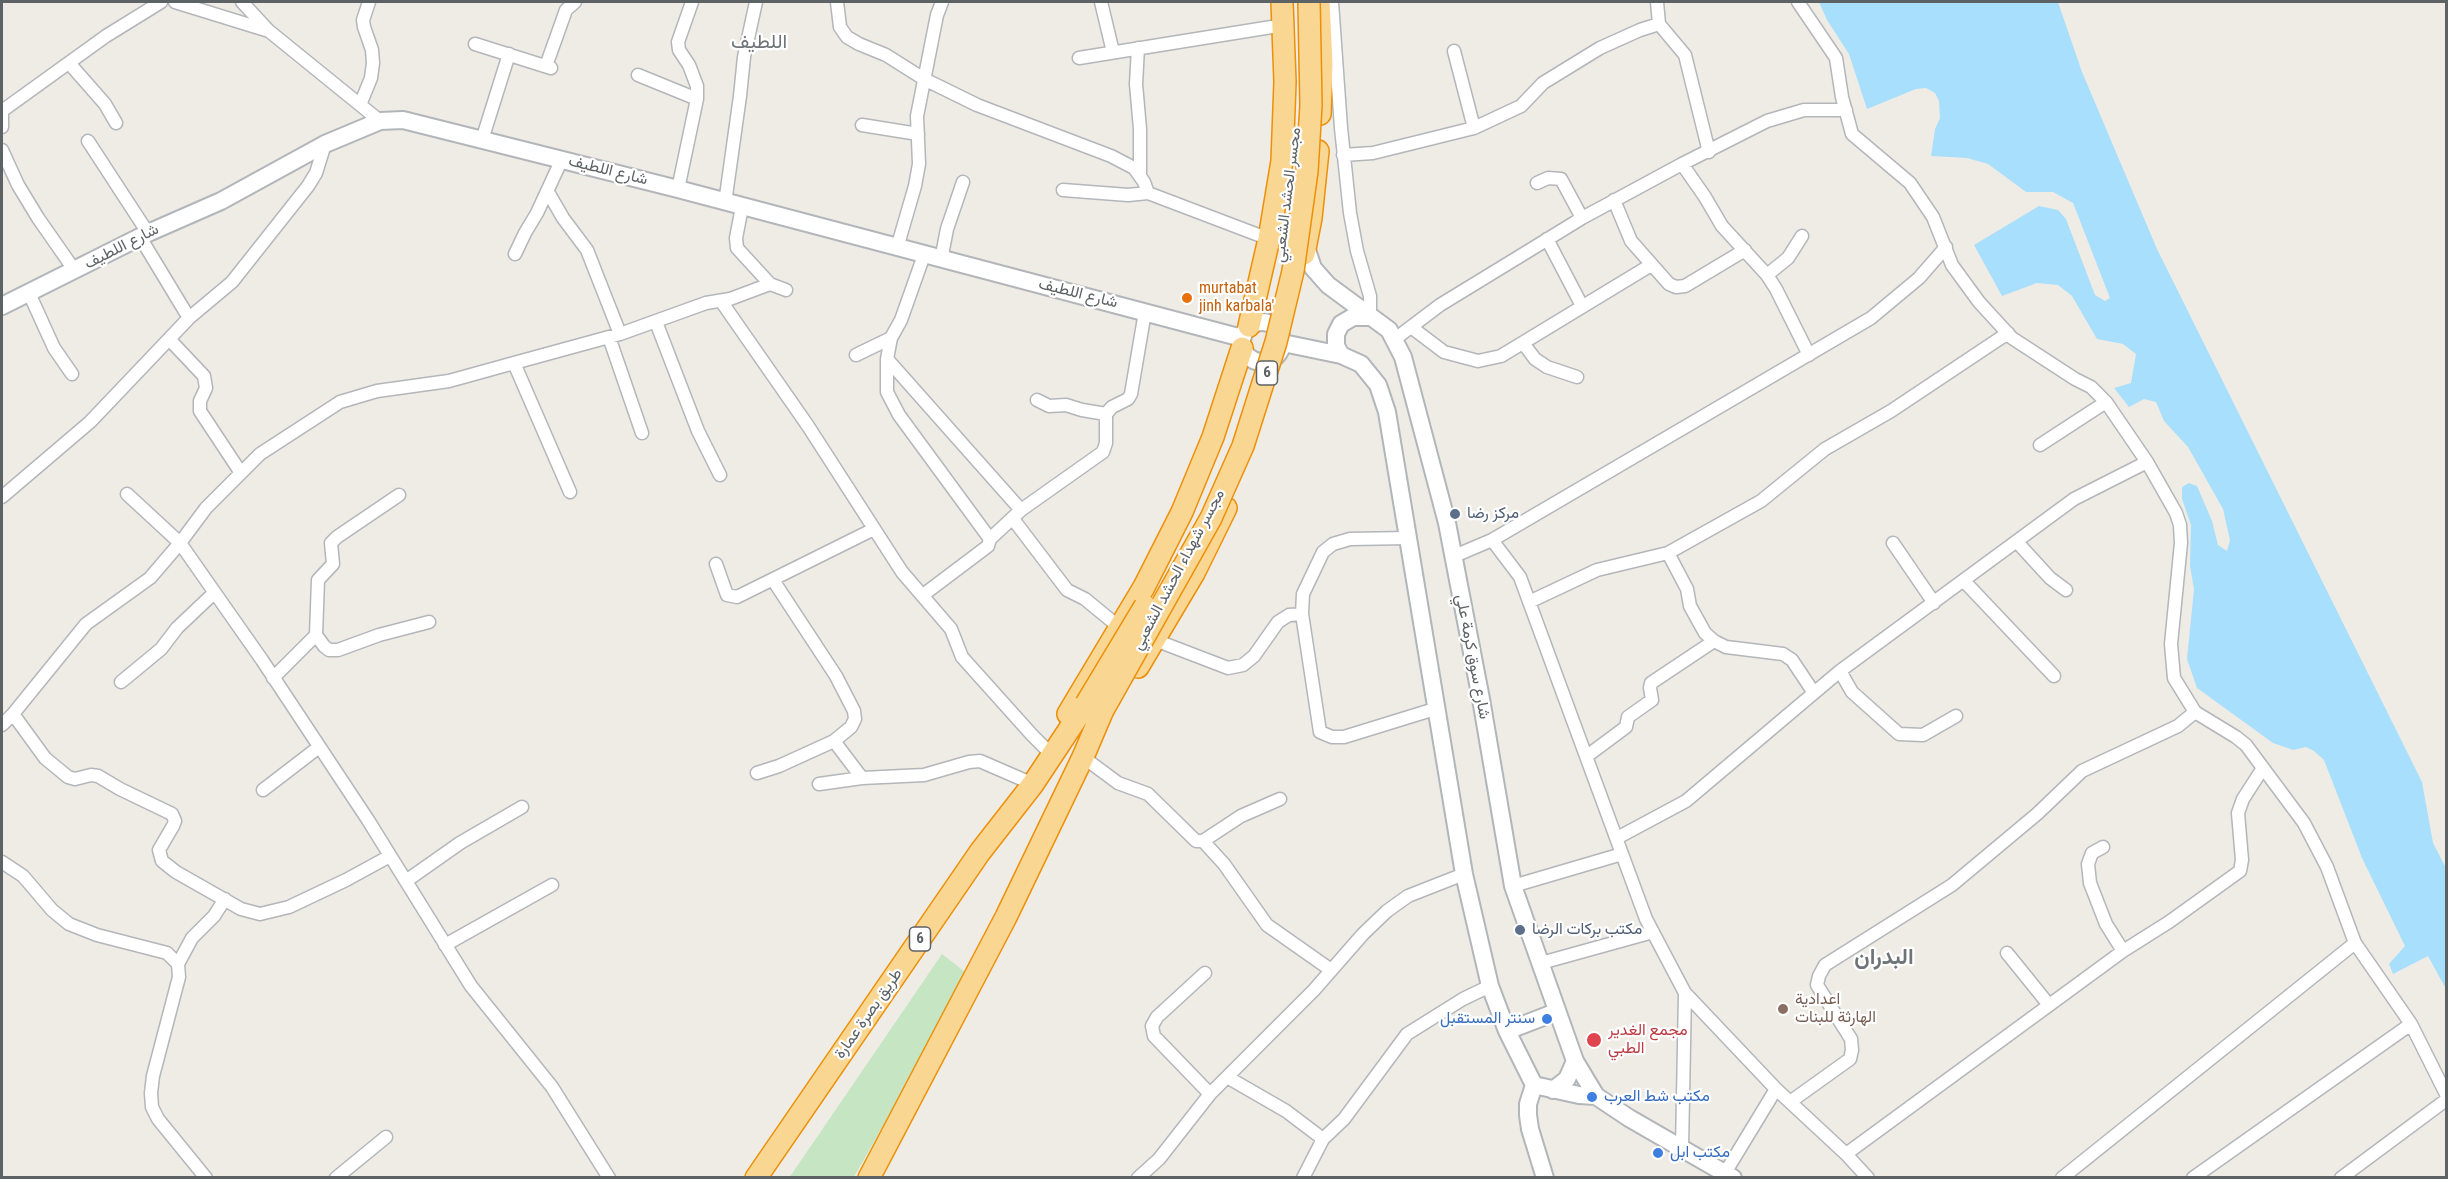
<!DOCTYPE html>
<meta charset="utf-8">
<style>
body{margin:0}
#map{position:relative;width:2448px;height:1179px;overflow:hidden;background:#efece6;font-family:"Roboto Condensed",sans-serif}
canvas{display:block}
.frame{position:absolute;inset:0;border:3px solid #5d6265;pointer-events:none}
</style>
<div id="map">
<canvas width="2448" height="1179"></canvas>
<div class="frame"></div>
</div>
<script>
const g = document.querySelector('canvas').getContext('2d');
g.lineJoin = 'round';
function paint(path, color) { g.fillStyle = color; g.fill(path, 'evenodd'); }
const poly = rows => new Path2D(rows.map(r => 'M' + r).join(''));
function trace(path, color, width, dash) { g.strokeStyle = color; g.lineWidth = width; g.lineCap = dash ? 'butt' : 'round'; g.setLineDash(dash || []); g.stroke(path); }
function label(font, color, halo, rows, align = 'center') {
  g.font = font + ' "Roboto Condensed",Vazirmatn,sans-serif'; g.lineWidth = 4.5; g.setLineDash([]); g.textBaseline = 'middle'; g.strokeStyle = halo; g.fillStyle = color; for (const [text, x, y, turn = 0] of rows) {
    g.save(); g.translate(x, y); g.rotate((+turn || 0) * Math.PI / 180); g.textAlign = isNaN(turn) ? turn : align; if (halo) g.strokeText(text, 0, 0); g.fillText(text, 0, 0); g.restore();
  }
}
const green = poly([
 [942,954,969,975,854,1177,789,1178]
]);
const water = poly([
 [1819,2,2058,2,2082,72,2157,249,2422,782,2433,843,2446,868,2446,989,2428,956,2393,974,2389,964,2405,946,2362,858,2324,760,2314,751,2306,747,2293,750,2273,743,2197,688,2187,659,2194,589,2190,566,2191,525,2182,499,2182,487,2189,483,2197,486,2212,521,2218,545,2227,551,2230,540,2223,509,2188,447,2164,421,2156,402,2144,399,2129,407,2114,388,2131,383,2136,354,2123,344,2097,339,2072,296,2058,285,2037,283,2002,296,1974,245,2039,206,2058,210,2066,219,2095,295,2105,301,2110,298,2073,203,2053,192,2026,192,1988,164,1967,158,1931,156,1935,129,1940,118,1939,101,1935,93,1926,88,1916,89,1867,109,1849,54,1827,20]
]);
const street = poly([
 [175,2,269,31,380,121],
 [242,2,268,30],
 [837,2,840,27,847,37,859,44,886,55,924,79,977,105,1111,156,1134,168,1144,182,1148,193,1269,239],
 [1101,2,1113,52],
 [1332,2,1341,128,1350,213,1357,251,1370,296,1370,317],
 [1657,2,1659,24,1685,55,1709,152],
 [1798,2,1836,58,1842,97,1852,134,1910,183,1933,217,1952,265,1979,302,2012,338,2075,379,2091,387,2106,402,2147,462,2176,513,2180,525,2181,543,2171,644,2174,678,2195,712,2236,737,2246,745,2304,823,2327,867,2355,943,2411,1024,2446,1094],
 [475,44,551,68],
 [1138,48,1136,84,1140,129,1140,176],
 [1454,51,1474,128],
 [1079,58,1284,25],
 [69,63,105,104,116,123],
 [546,66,566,10,575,2],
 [638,75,697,99],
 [360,105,371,78,373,63,372,50,364,27,363,20,369,2],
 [2,111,106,36,161,2],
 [2,115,2,127],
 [862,125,918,134],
 [482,140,509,54],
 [88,141,148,233],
 [2,150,18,185,38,218,75,271],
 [1343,155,1373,153,1474,128,1521,106,1543,83,1600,48,1640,30,1659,24],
 [1682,164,1705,197,1722,226,1767,275,1776,289,1809,355],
 [1537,183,1548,178,1561,179,1582,218],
 [678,189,697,99,697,86,689,65,679,50,678,42,692,2],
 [1063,190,1128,195,1148,193],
 [548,192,563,218,587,250,620,334],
 [1614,200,1631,241,1669,284,1676,287,1685,286,1745,250],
 [725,203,740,96,744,57,756,2],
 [742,207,736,238,737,248,770,284,786,290],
 [140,237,189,318],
 [1547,239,1582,306],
 [897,248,915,186,919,164,917,116,937,15,942,2],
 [515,254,525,233,537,213,562,159],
 [924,255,901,320,891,338,887,359,887,392,899,415,990,539],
 [941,260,947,229,963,182],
 [1767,275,1788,258,1802,236],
 [29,293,54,348,72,374],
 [721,301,808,426,902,572,951,629,962,657,1032,735,1052,755],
 [656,322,698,431,720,475],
 [1411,327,1444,352,1478,361,1501,356,1651,265],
 [609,337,642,433],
 [169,339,204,376,206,388,200,401,200,411,241,473],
 [1395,339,1440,305,1530,250,1582,218,1682,164,1767,121,1804,110,1846,110],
 [1523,343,1535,359,1547,367,1577,377],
 [856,355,891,338],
 [887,359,1021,510],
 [514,363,570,492],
 [1037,400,1049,406,1066,405,1082,410,1106,414],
 [2040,445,2106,402],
 [127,494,180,543,262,660,368,820,471,986,552,1087,609,1178],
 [2,497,90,422,189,318,232,282,308,186,316,173,325,144],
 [1013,519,1067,590,1085,599,1119,627],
 [1408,538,1350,539,1333,544,1323,552,1303,594,1302,614,1320,732,1332,737,1344,737,1438,708],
 [1492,540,1520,577,1646,919,1685,993,1776,1089,1846,1154,1868,1178],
 [2017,542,2050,578,2066,590],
 [1893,543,1934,603],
 [1668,553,1687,589,1690,606,1705,633,1714,641,1726,647,1783,654,1792,660,1814,693],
 [1452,557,1492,540,1871,318,1919,278,1946,247],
 [716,564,727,595,737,597,874,529],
 [1964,581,2054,676],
 [923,595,988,546,990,539,1021,510,1103,452,1106,443,1106,414,1112,407,1128,399,1131,394,1145,312],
 [1529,602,1597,570,1668,553,1761,501,1825,449,1891,411,2008,333],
 [316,635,324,646,329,650,338,650,379,635,429,622],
 [1155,640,1228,668,1243,665,1254,656,1278,622,1289,615,1302,614],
 [1840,671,1852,692,1899,734,1923,735,1956,716],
 [273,678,316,635,318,580,333,564,331,543,337,537,399,495],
 [121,682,161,649,177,628,214,593],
 [13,714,45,758,68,777,75,779,91,775,98,776,120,789,172,814,175,821,173,826,159,850,162,861,176,872,241,909,260,914,289,907,346,880,390,856],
 [2,725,13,714,86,624,150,578,180,543,206,508,260,454,340,402,377,391,449,381,514,363,620,334,706,303,730,299,770,284],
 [834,741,862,778],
 [1587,756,1626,727,1628,717,1652,700,1650,688,1651,683,1714,641],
 [1083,757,1118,783,1148,794,1196,841,1203,841,1241,816,1280,799],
 [757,773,779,766,834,741,851,727,855,719,854,711,836,676,773,580],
 [819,784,862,778,924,775,969,762,980,761,1033,784],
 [263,790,319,747],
 [1617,838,1686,801,1840,671,2074,499,2147,462],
 [1203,841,1224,864,1267,925,1331,970],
 [2103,847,2092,853,2088,864,2090,883,2106,924,2123,951],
 [2,862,23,876,52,910,69,924,97,935,167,953,178,964],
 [406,881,460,843,522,807],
 [1513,886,1622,854],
 [445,945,552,885],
 [2007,953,2049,1005],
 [1541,963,1653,932],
 [1205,973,1157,1017,1152,1026,1154,1036,1210,1094],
 [1227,1077,1286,1111,1323,1139],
 [1790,1102,1850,1059,1852,1050,1851,1039,1817,985,1819,976,1825,965,1952,885,2037,814,2082,771,2178,726,2195,712],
 [1682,1148,1685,993],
 [1846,1154,2123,951,2169,922,2240,871,2242,860,2238,813,2243,799,2263,768],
 [1725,1173,1776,1089],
 [206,1178,158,1119,152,1107,151,1093,153,1076,179,977,178,964,192,938,214,916,225,899],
 [336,1178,386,1137],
 [1138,1178,1159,1159,1210,1094,1314,990,1363,934,1387,911,1408,896,1464,874],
 [1303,1178,1323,1139,1344,1119,1407,1034,1463,999,1490,986],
 [2062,1178,2355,943],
 [2193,1178,2411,1024],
 [2341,1178,2446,1100]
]);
const secondary = poly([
 [1306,247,1313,268,1328,285,1389,330,1403,357,1447,523,1481,699,1513,886,1575,1061,1596,1096,1629,1118,1733,1178],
 [2,306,148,233,221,201,325,144,380,121,403,120,678,189,1242,338],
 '1242 342a20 20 0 1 1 40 0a20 20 0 1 1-40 0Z',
 [1283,343,1341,355,1361,364,1378,385,1387,412,1464,874,1490,986,1507,1031,1534,1085],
 [1341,355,1336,346,1336,334,1341,324,1353,317,1370,317],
 [1507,1031,1556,1012],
 [1534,1085,1528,1104,1528,1115,1530,1129,1545,1178],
 [1534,1085,1579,1095,1596,1096],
 [1553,1090,1567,1079,1575,1061]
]);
const highway = poly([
 [1319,2,1322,64,1320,114],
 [1304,254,1311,218,1318,151],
 [1249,326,1269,239,1282,161,1285,82,1282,2],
 [1138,667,1194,573,1226,508],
 [1068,714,1144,587,1182,512,1213,437,1242,348],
 [756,1178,980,852,1033,784,1086,704],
 [869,1178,1006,917,1083,757,1103,710]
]);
const highwayBridge = poly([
 [1086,704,1145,606],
 [1103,710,1211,518,1243,446,1276,342,1293,271,1307,171,1311,105,1309,2]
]);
const markers = [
 [1187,298,6,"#e8710a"],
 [1455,514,6,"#5c6f8a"],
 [1520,930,6,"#5c6f8a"],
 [1783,1009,6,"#8d6e63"],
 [1547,1019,6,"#3f7fe0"],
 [1594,1040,8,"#e0444e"],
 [1592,1097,6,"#3f7fe0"],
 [1658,1153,6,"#3f7fe0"]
];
const shields = [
 [1267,373,21],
 [920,939,21]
];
const shieldNames = [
 ["6",1267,373],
 ["6",920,939]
];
const streetNames = [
 ["شارع اللطيف",608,171,14],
 ["مجسر الحشد الشعبي",1288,195,-83],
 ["شارع اللطيف",122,247,-27],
 ["شارع اللطيف",1078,294,14],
 ["مجسر شهداء الحشد الشعبي",1179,570,-62],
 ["شارع سوق كرمة علي",1472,657,79],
 ["طريق بصرة عمارة",869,1014,-55]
];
const foodNames = [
 ["murtabat",1199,289],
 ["jinh karbala'",1199,307]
];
const serviceNames = [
 ["مركز رضا",1467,514],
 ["مكتب بركات الرضا",1532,930]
];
const educationNames = [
 ["اعدادية",1795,1000],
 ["الهارثة للبنات",1795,1018]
];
const shopNames = [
 ["سنتر المستقبل",1535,1019,"right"],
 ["مكتب شط العرب",1604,1097],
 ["مكتب ابل",1670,1153]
];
const healthNames = [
 ["مجمع الغدير",1608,1031],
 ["الطبي",1608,1049]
];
const quarterNames = [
 ["اللطيف",759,43]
];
const districtNames = [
 ["البدران",1884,958]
];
paint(green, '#c6e6c3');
paint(water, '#a8dffc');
trace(street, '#b3b6ba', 15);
trace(secondary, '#b2b6ba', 20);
trace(highway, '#ed9008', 24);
trace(street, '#fff', 12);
trace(secondary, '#fff', 16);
trace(highway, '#f9d692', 21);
trace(highwayBridge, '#ed9008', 24, []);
trace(highwayBridge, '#f9d692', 21);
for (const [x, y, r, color] of markers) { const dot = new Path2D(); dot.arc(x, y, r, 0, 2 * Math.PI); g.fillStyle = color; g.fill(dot); trace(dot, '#fff', 2); }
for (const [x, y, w] of shields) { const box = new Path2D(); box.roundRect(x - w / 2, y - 12, w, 24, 4.5); g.fillStyle = '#fff'; g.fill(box); trace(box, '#5d6265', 1.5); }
label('bold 15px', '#5d6265', null, shieldNames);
label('16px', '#5d6265', '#fff', streetNames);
label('16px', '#c56008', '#fff', foodNames, 'left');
label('16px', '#4e5e75', '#fff', serviceNames, 'left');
label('16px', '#785e54', '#fff', educationNames, 'left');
label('16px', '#366cbe', '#fff', shopNames, 'left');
label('16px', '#be3a42', '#fff', healthNames, 'left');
label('20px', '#6e7477', '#fff', quarterNames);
label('bold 22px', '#6e7477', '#fff', districtNames);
</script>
